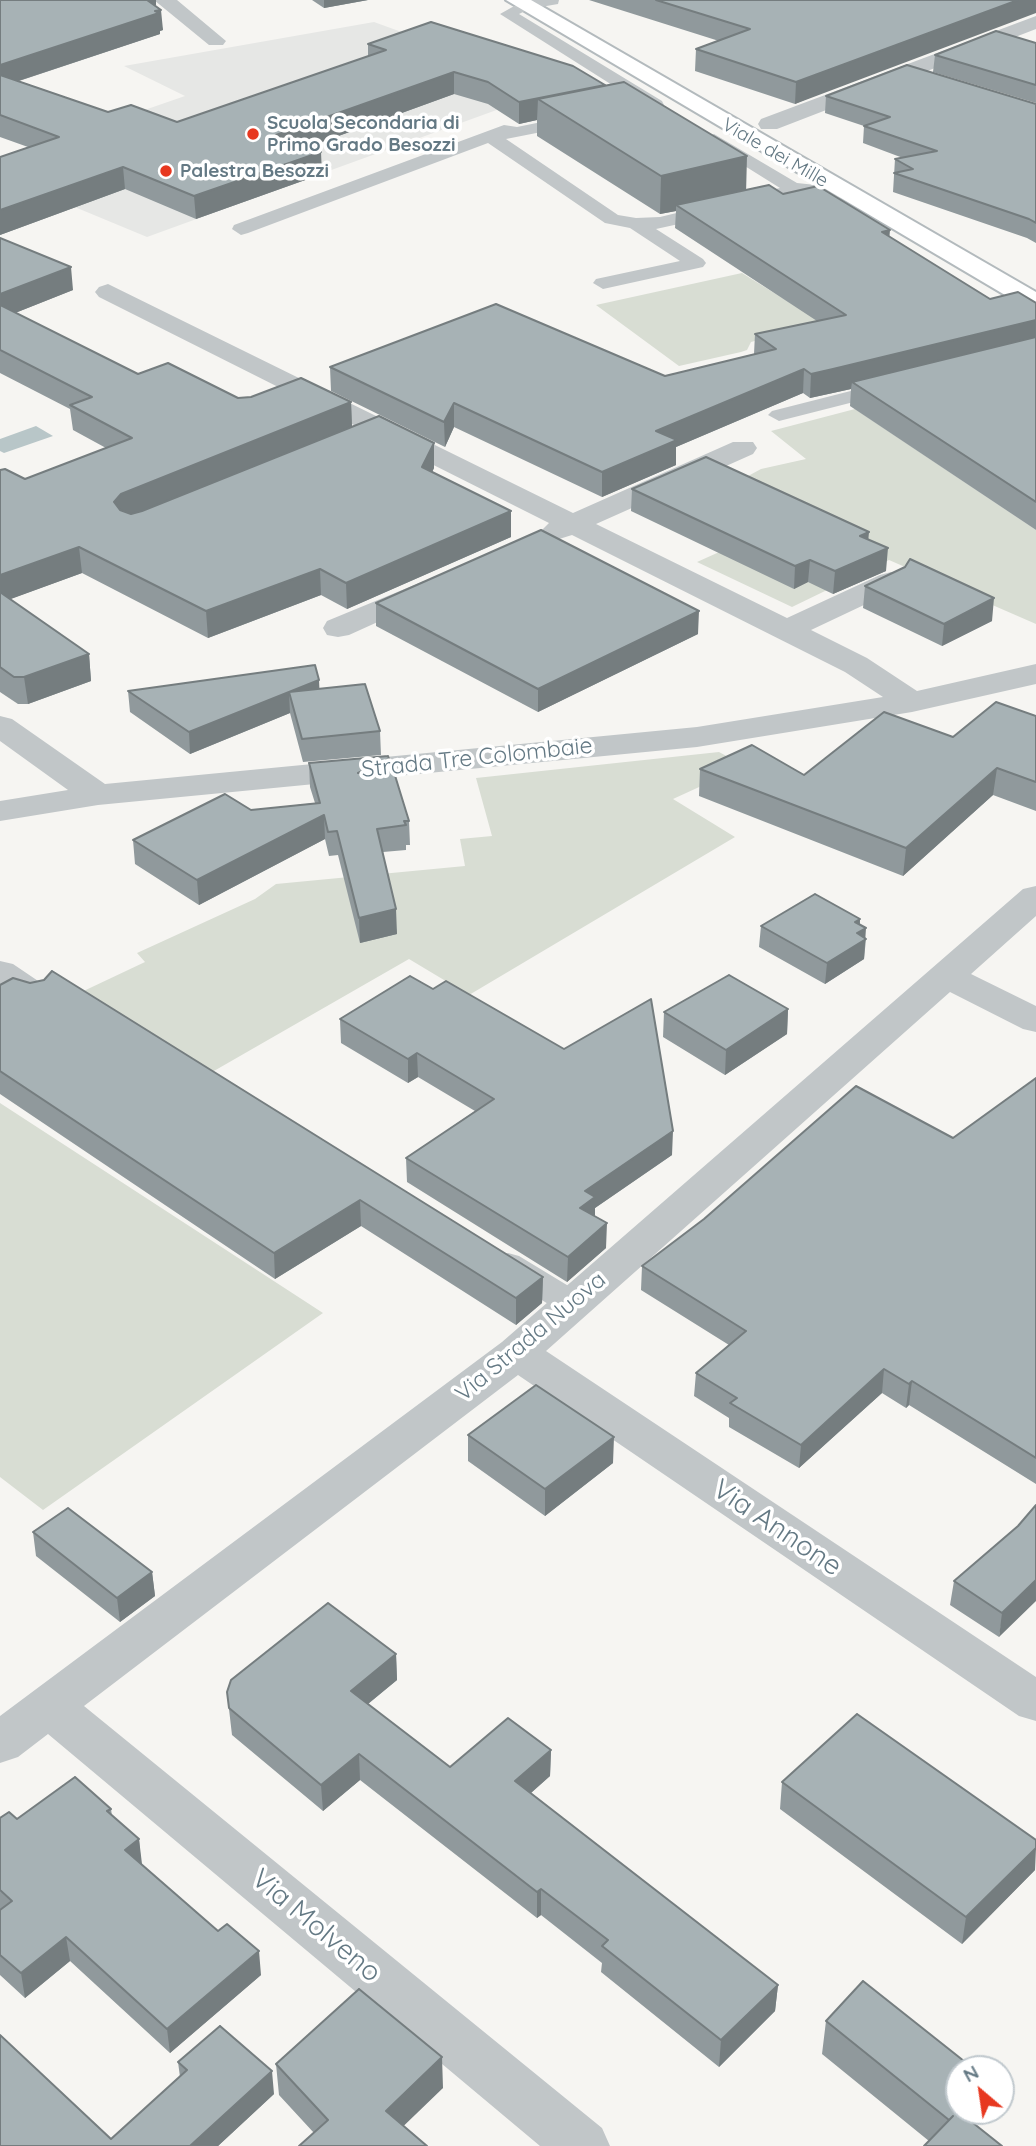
<!DOCTYPE html>
<style>
body{margin:0}
#map{position:relative;width:1036px;height:2146px;overflow:hidden;background:#f6f5f2;font-family:Quicksand,sans-serif}
canvas{display:block}
.north{position:absolute;left:945px;top:2055px;width:70px;height:70px;box-sizing:border-box;background:#fff;border:2px solid #c1c9ce;border-radius:50%;rotate:331deg;font-size:19px;font-weight:700;line-height:28px;text-align:center;color:#647984}
.north::after{content:'';display:block;margin:auto;width:24px;height:32px;background:#e73820;clip-path:polygon(50% 0,100% 100%,50% 72%,0 100%)}
</style>
<div id="map">
<canvas width="1036" height="2146"></canvas>
<div class="north">N</div>
</div>
<script>
const g = document.querySelector('canvas').getContext('2d');
g.lineJoin = 'round';
function paint(path, color) { g.fillStyle = color; g.fill(path, 'evenodd'); }
const poly = rows => new Path2D(rows.map(r => 'M' + r).join(''));
function trace(path, color, width, dash) { g.strokeStyle = color; g.lineWidth = width; g.lineCap = dash ? 'butt' : 'round'; g.setLineDash(dash || []); g.stroke(path); }
function label(font, color, halo, rows, align = 'center') {
  g.font = font + ' Quicksand,sans-serif'; g.lineWidth = 7; g.setLineDash([]); g.textBaseline = 'middle'; g.strokeStyle = halo; g.fillStyle = color; for (const [text, x, y, turn = 0] of rows) {
    g.save(); g.translate(x, y); g.rotate((+turn || 0) * Math.PI / 180); g.textAlign = isNaN(turn) ? turn : align; if (halo) g.strokeText(text, 0, 0); g.fillText(text, 0, 0); g.restore();
  }
}
const built = poly([
 [374,22,432,43,502,108,147,237,0,176,0,160,185,96,124,66]
]);
const green = poly([
 [742,273,800,309,831,320,751,342,747,350,741,352,679,366,596,305],
 [855,409,1036,530,1036,624,889,560,792,607,697,562,806,513,737,482,761,469,806,459,771,431],
 [719,752,745,766,673,799,735,837,469,995,409,959,193,1083,73,996,145,962,137,953,255,899,276,884,465,866,460,839,492,836,476,778],
 [0,1103,323,1313,43,1510,0,1477]
]);
const water = poly([
 [36,426,53,436,4,453,0,451,0,439]
]);
const lane = poly([
 [525,0,559,0,558,4,529,9,519,14,662,101,664,105,662,109,650,109,500,14,525,0],
 [576,115,585,120,582,124,506,139,618,215,636,218,660,217,780,188,708,143,705,139,714,134,797,183,844,188,853,193,844,198,796,194,788,200,656,229,703,259,706,263,703,267,603,289,593,283,596,279,680,261,630,228,605,223,488,143,248,233,241,235,232,229,234,225,504,125,517,127,576,115],
 [890,381,900,387,897,391,779,421,768,415,772,411,890,381],
 [508,1253,519,1256,585,1296,589,1304,585,1312,573,1315,561,1312,497,1272,492,1264,497,1256,508,1253]
]);
const street = poly([
 [154,0,177,0,226,41,223,45,209,45,154,0],
 [1036,16,1036,29,777,129,761,129,758,124,761,119,1036,16],
 [108,284,573,513,733,442,753,442,757,448,753,454,596,524,787,618,880,575,891,572,902,575,906,581,902,587,811,630,867,658,917,691,1036,664,1036,684,912,712,697,747,98,805,0,821,0,801,68,790,0,741,0,716,12,719,105,784,697,727,883,697,845,672,572,535,556,540,546,537,541,531,549,523,99,297,95,292,99,287,108,284],
 [424,581,435,584,439,590,435,596,349,635,338,637,327,635,323,628,327,621,424,581],
 [1036,886,1036,916,971,974,1036,1006,1036,1032,1023,1029,950,992,546,1351,1036,1677,1036,1721,1019,1716,518,1375,84,1706,602,2128,610,2146,540,2146,48,1734,18,1757,0,1763,0,1716,502,1342,1023,889,1036,886],
 [0,961,13,964,47,987,53,995,47,1003,34,1006,21,1003,0,989,0,961]
]);
const secondary = poly([
 [506,0,531,0,1036,292,1036,311,1027,308,506,0]
]);
const wall = poly([
 [0,0,156,5,155,5,163,30,160,31,160,34,19,81,108,112,177,122,368,56,368,44,431,22,746,190,783,194,889,237,990,299,1036,303,1036,530,850,406,851,389,810,398,803,393,676,447,676,465,602,497,454,427,445,447,331,391,330,367,665,376,754,354,755,334,817,321,675,228,676,211,660,214,537,136,537,120,519,124,488,104,454,94,308,147,322,174,196,219,125,189,0,235,0,157,28,147,0,137],
 [312,0,368,0,324,8],
 [589,0,1036,0,795,104,695,71,696,49,719,41],
 [1036,43,1036,103,933,72,935,55],
 [826,96,1036,104,1036,243,1027,238,893,192,895,159,903,158,863,143,864,126,825,113],
 [0,238,73,290,15,313,138,374,238,398,351,402,352,427,434,468,432,472,511,511,511,537,347,609,321,595,208,638,82,573,10,599,89,654,91,681,28,704,18,704,0,692,0,470,25,479,106,448,73,430,70,409,0,373],
 [632,489,868,539,886,571,833,594,808,582,794,589,631,511],
 [905,567,992,621,942,646,863,608,865,586],
 [376,603,698,634,538,712,376,626],
 [319,680,319,689,380,731,381,755,303,762,290,713,190,754,130,712,128,691],
 [1036,716,1036,811,993,795,903,876,699,796,700,769,804,775],
 [389,759,390,769,409,821,410,845,406,845,406,850,383,852,397,934,360,943,338,855,329,856,325,839,199,905,135,864,133,840,251,810,315,803,310,787,309,763],
 [860,919,860,925,866,939,864,959,825,984,759,947,761,926],
 [0,985,543,1277,542,1303,516,1325,361,1226,275,1279,0,1094],
 [788,1009,787,1034,725,1075,663,1037,664,1012],
 [340,1019,672,1155,595,1208,595,1217,606,1248,567,1282,407,1182,406,1158,475,1111,418,1077,408,1083,341,1043],
 [1036,1078,1036,1484,909,1405,906,1408,882,1393,799,1468,729,1427,729,1418,694,1396,696,1373,729,1345,641,1290,642,1266,953,1138],
 [468,1435,613,1463,545,1516,468,1461],
 [1018,1526,999,1637,950,1605,954,1581],
 [33,1532,152,1572,155,1596,120,1622,36,1556],
 [396,1654,397,1680,368,1704,450,1767,551,1750,550,1776,531,1793,778,1985,775,2011,719,2067,601,1972,602,1963,541,1915,537,1918,360,1780,323,1811,232,1735,227,1692],
 [782,1782,1035,1870,962,1944,780,1809],
 [111,1809,112,1816,139,1839,141,1864,261,1975,170,2053,70,1961,25,1998,0,1975,0,1818,17,1819],
 [826,2021,959,2111,983,2111,983,2114,974,2123,929,2141,822,2054],
 [178,2062,274,2094,218,2146,0,2146,111,2139,180,2077],
 [276,2064,443,2088,314,2133,279,2095]
]);
const shadedWall = poly([
 [131,0,156,0,156,5,131,9],
 [324,0,368,0,324,8],
 [1018,0,1036,0,1036,13,795,104,796,82],
 [161,10,163,30,160,31,160,34,0,87,0,65,155,11],
 [454,72,454,94,278,158,276,135],
 [605,85,538,99,537,120,519,124,519,102],
 [321,152,322,174,196,219,194,196],
 [747,156,746,194,676,205,676,211,660,214,661,176],
 [123,167,125,189,0,235,0,210],
 [890,230,888,253,882,232],
 [71,267,73,290,0,319,0,294],
 [1036,320,1036,343,852,382,851,389,810,398,811,374],
 [804,369,803,393,676,447,676,465,602,497,602,472,656,431],
 [351,402,352,427,123,520,114,502,121,494],
 [454,403,454,427,445,447,444,422],
 [434,443,434,468,422,493,422,467],
 [511,511,511,537,347,609,346,583],
 [869,532,867,554,860,536],
 [79,547,82,573,0,603,0,575],
 [888,548,886,571,833,594,835,571],
 [810,560,808,582,794,589,795,566],
 [320,569,321,595,208,638,206,611],
 [994,598,992,621,942,646,944,624],
 [699,611,698,634,538,712,538,689],
 [89,654,91,681,28,704,24,677],
 [319,680,320,701,289,692,290,713,190,754,189,732],
 [389,759,390,782,358,773],
 [997,768,993,795,903,876,906,848],
 [324,815,325,839,199,905,197,880],
 [396,909,397,934,360,943,359,918],
 [860,919,859,932,866,928,864,959,825,984,827,963,855,922],
 [788,1009,787,1034,725,1075,726,1050],
 [417,1053,418,1077,408,1083,408,1059],
 [673,1131,672,1155,595,1208,595,1222,580,1208,585,1191],
 [360,1200,361,1226,275,1279,274,1253],
 [607,1223,606,1248,567,1282,568,1257],
 [543,1277,542,1303,516,1325,516,1298],
 [884,1369,882,1393,799,1468,801,1445],
 [912,1381,909,1405,906,1408,909,1384],
 [614,1437,613,1463,545,1516,545,1489],
 [152,1572,155,1596,120,1622,117,1598],
 [1036,1580,1036,1601,999,1637,1002,1613],
 [396,1654,397,1680,352,1717,351,1691],
 [551,1750,550,1776,515,1807,515,1781],
 [359,1754,360,1780,323,1811,321,1785],
 [139,1839,142,1864,128,1875,125,1850],
 [1036,1848,1035,1870,962,1944,966,1917],
 [541,1889,541,1915,537,1918,537,1892],
 [66,1937,70,1961,25,1998,21,1973],
 [259,1951,261,1975,170,2053,167,2029],
 [778,1985,775,2011,719,2067,721,2040],
 [442,2057,443,2088,388,2141,386,2111],
 [272,2071,274,2094,218,2146,190,2146],
 [959,2111,983,2111,983,2114,953,2144]
]);
const building = poly([
 [0,0,147,0,161,10,155,11,159,13,0,65,0,0],
 [656,0,1018,0,796,82,696,49,750,29,656,0],
 [431,22,573,66,605,85,519,102,488,82,454,72,276,135,321,152,194,196,123,167,0,210,0,157,59,137,0,115,0,75,108,112,131,105,177,122,386,50,368,44,431,22],
 [996,31,1036,43,1036,85,935,55,996,31],
 [907,65,1036,104,1036,223,1029,219,894,173,913,169,895,159,937,151,864,126,890,117,826,96,907,65],
 [624,82,747,156,661,176,538,99,624,82],
 [769,185,783,194,818,186,890,230,882,232,990,299,1018,292,1036,303,1036,320,833,369,811,374,804,369,656,431,677,440,602,472,454,403,444,422,330,367,496,304,665,376,776,349,755,334,846,315,676,205,769,185],
 [0,238,71,267,0,294,0,238],
 [0,305,138,374,168,363,238,398,251,397,301,378,351,402,121,494,114,502,120,510,131,514,142,511,379,416,434,443,422,467,511,511,346,583,320,569,206,611,79,547,0,575,0,470,5,469,25,479,132,438,70,405,92,397,0,350,0,305],
 [1036,337,1036,502,852,382,1036,337],
 [706,457,869,532,860,536,888,548,835,571,810,560,795,566,632,489,706,457],
 [541,530,699,611,538,689,376,603,541,530],
 [910,559,994,598,944,624,865,586,905,567,910,559],
 [0,592,89,654,24,677,14,677,0,667,0,592],
 [315,665,319,680,189,732,128,691,315,665],
 [365,684,380,731,302,739,289,692,365,684],
 [996,702,1036,716,1036,782,997,768,906,848,700,769,752,745,804,775,884,712,953,737,996,702],
 [388,756,389,759,358,773,393,769,409,821,404,821,406,825,377,829,396,909,359,918,337,831,328,832,324,815,197,880,133,840,225,794,251,810,320,803,309,763,388,756],
 [815,894,860,919,855,922,866,928,857,933,866,939,827,963,761,926,815,894],
 [52,971,543,1277,516,1298,360,1200,274,1253,0,1071,0,985,13,978,30,983,44,980,52,971],
 [729,975,788,1009,726,1050,664,1012,729,975],
 [410,976,433,989,446,981,564,1049,651,999,673,1131,585,1191,595,1197,580,1208,607,1223,568,1257,406,1158,494,1099,417,1053,408,1059,340,1019,410,976],
 [1036,1078,1036,1458,912,1381,909,1384,884,1369,801,1445,730,1403,737,1398,696,1373,746,1331,642,1266,704,1219,856,1086,953,1138,1036,1078],
 [536,1385,614,1437,545,1489,468,1435,536,1385],
 [1036,1505,1036,1580,1002,1613,954,1581,1018,1526,1036,1505],
 [68,1508,152,1572,117,1598,33,1532,68,1508],
 [328,1603,396,1654,351,1691,450,1767,508,1718,551,1750,515,1781,778,1985,721,2040,602,1946,608,1940,541,1889,537,1892,359,1754,321,1785,229,1708,227,1692,231,1680,328,1603],
 [857,1714,1036,1840,1036,1848,966,1917,782,1782,857,1714],
 [75,1777,111,1809,107,1811,139,1839,125,1850,218,1931,227,1924,259,1951,167,2029,66,1937,21,1973,0,1955,0,1910,12,1901,0,1890,0,1818,9,1812,17,1819,75,1777],
 [863,1981,974,2069,959,2069,958,2111,1002,2146,924,2146,953,2116,949,2120,826,2021,863,1981],
 [359,1989,442,2057,386,2111,427,2146,299,2146,328,2120,276,2064,359,1989],
 [220,2026,272,2071,190,2146,0,2146,0,2035,111,2139,187,2070,178,2062,220,2026]
]);
const markers = [
 [253,134,7,"#e73820"],
 [166,171,7,"#e73820"]
];
const farPoinames = [
 ["Scuola Secondaria di",267,123],
 ["Primo Grado Besozzi",267,145],
 ["Palestra Besozzi",180,171]
];
const farStreetnames = [
 ["Viale dei Mille",775,153,30]
];
const streetNames = [
 ["Strada Tre Colombaie",477,758,-6],
 ["Via Strada Nuova",531,1337,-40]
];
const nearStreetnames = [
 ["Via Annone",777,1528,34],
 ["Via Molveno",316,1926,40]
];
paint(built, '#e6e7e5');
paint(green, '#d8ddd3');
paint(water, '#b8c6c8');
trace(secondary, '#b3babd', 4);
paint(lane, '#c1c6c8');
paint(street, '#c1c6c8');
paint(secondary, '#fff');
paint(wall, '#90999c');
paint(shadedWall, '#757d7f');
paint(building, '#a7b2b5');
trace(building, '#757d7f', 2);
for (const [x, y, r, color] of markers) { const dot = new Path2D(); dot.arc(x, y, r, 0, 2 * Math.PI); g.fillStyle = color; g.fill(dot); trace(dot, '#fff', 2.5); }
label('bold 19px', '#647984', '#fff', farPoinames, 'left');
label('19px', '#647984', '#fff', farStreetnames);
label('23px', '#647984', '#fff', streetNames);
label('28px', '#647984', '#fff', nearStreetnames);
</script>
